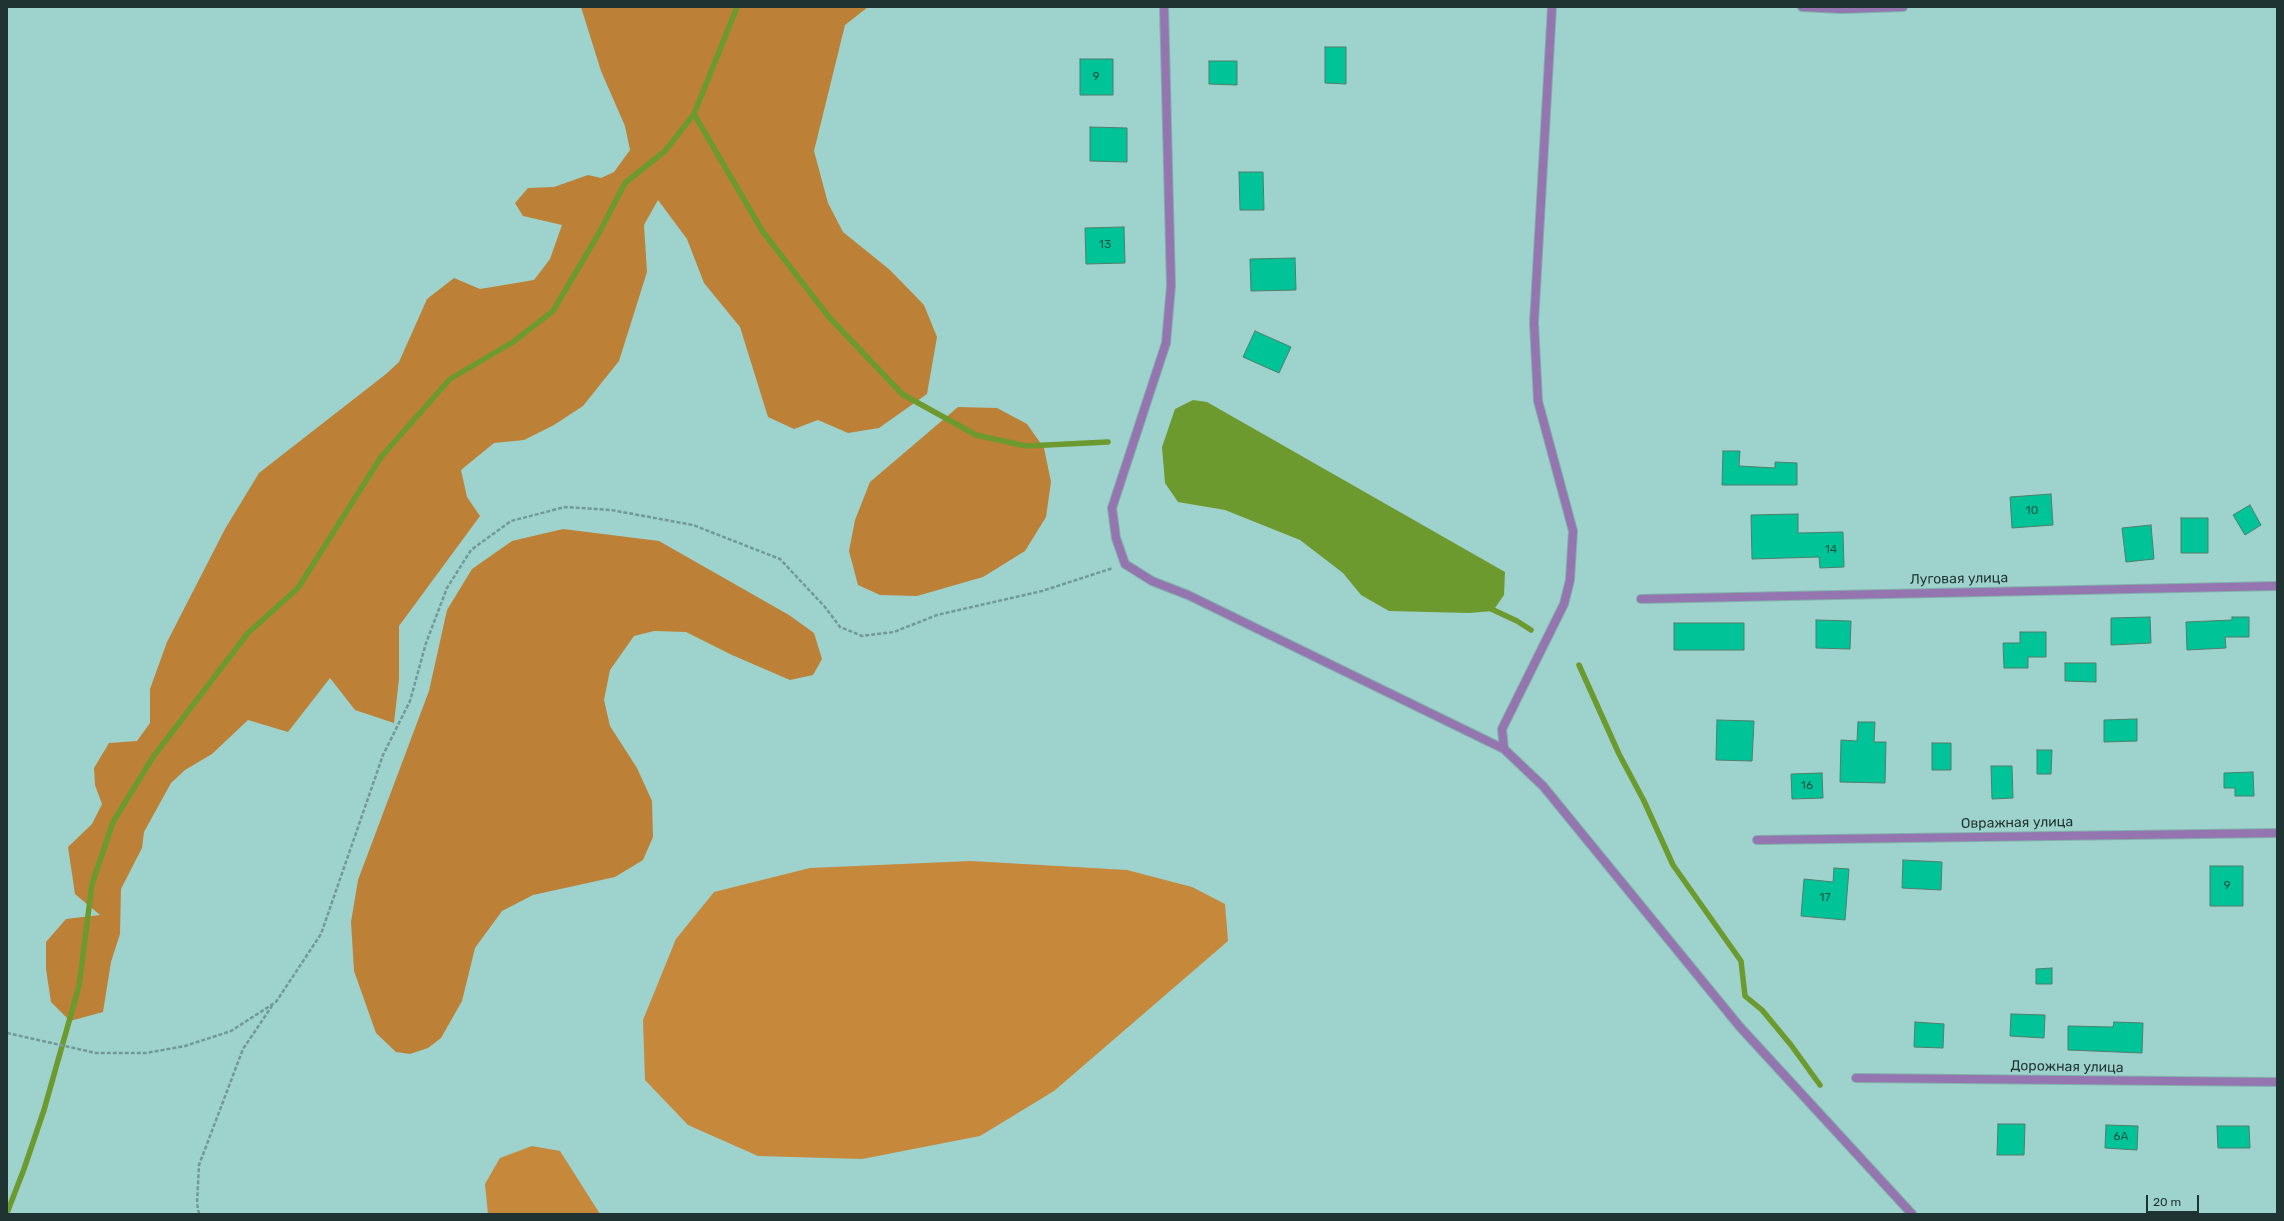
<!DOCTYPE html>
<meta charset="utf-8">
<style>
body{margin:0}
#map{position:relative;width:2284px;height:1221px;overflow:hidden;background:#9ed2cd;font-family:Rubik,sans-serif}
canvas{display:block}
.frame{position:absolute;inset:0;border:8px solid #1f3432;pointer-events:none}
.scale{position:absolute;left:2146px;top:1195px;width:53px;height:18px;box-sizing:border-box;border:2px solid #1f3432;border-top:0;padding-left:5px;font-size:12px;line-height:14px;white-space:nowrap;color:#1f3432;-webkit-text-stroke:3px #9ed2cd;paint-order:stroke}
</style>
<div id="map">
<canvas width="2284" height="1221"></canvas>
<div class="frame"></div>
<div class="scale">20 m</div>
</div>
<script>
const g = document.querySelector('canvas').getContext('2d');
g.lineJoin = 'round';
function paint(path, color) { g.fillStyle = color; g.fill(path, 'evenodd'); }
const poly = rows => new Path2D(rows.map(r => 'M' + r).join(''));
function trace(path, color, width, dash) { g.strokeStyle = color; g.lineWidth = width; g.lineCap = dash ? 'butt' : 'round'; g.setLineDash(dash || []); g.stroke(path); }
function label(font, color, halo, rows, align = 'center') {
  g.font = font + ' Rubik,sans-serif'; g.lineWidth = 3; g.setLineDash([]); g.textBaseline = 'middle'; g.strokeStyle = halo; g.fillStyle = color; for (const [text, x, y, turn = 0] of rows) {
    g.save(); g.translate(x, y); g.rotate((+turn || 0) * Math.PI / 180); g.textAlign = isNaN(turn) ? turn : align; if (halo) g.strokeText(text, 0, 0); g.fillText(text, 0, 0); g.restore();
  }
}
const green = poly([
 [971,861,1127,870,1192,887,1225,904,1228,941,1054,1091,980,1136,862,1159,758,1156,688,1125,645,1080,643,1020,676,939,714,892,810,868],
 [532,1146,560,1151,600,1214,488,1214,485,1184,500,1158]
]);
const forest = poly([
 [581,7,868,7,845,25,814,151,828,203,843,232,890,270,924,305,937,337,927,394,879,428,848,433,818,420,794,429,768,417,740,327,704,283,687,239,658,200,644,225,647,272,619,361,583,406,554,425,524,440,494,443,461,470,467,497,480,516,399,626,399,679,394,723,355,710,330,678,288,732,248,720,212,754,185,770,171,783,144,832,142,848,121,889,120,934,111,962,103,1012,70,1021,51,1002,46,969,46,942,66,919,100,915,75,894,68,847,92,824,102,804,95,785,94,768,109,743,137,741,150,723,150,689,167,642,225,529,259,473,386,374,399,362,427,299,454,278,480,289,534,280,550,259,562,225,523,216,515,203,528,188,554,187,588,175,601,178,614,172,630,150,625,126,601,71],
 [958,407,997,408,1027,424,1044,448,1051,482,1046,517,1025,551,983,577,917,596,880,595,858,585,849,551,855,520,870,482],
 [563,529,659,541,789,615,814,633,822,659,813,675,790,680,732,655,686,632,654,631,634,636,610,670,604,700,610,726,637,768,652,801,653,837,643,860,615,877,533,895,502,911,475,948,462,1001,441,1038,428,1048,410,1054,396,1052,376,1033,354,971,351,922,358,880,429,691,447,610,472,569,512,541]
]);
const water = poly([
 [1193,400,1207,402,1505,572,1504,595,1493,611,1469,613,1389,611,1361,595,1343,573,1300,540,1225,510,1178,502,1165,483,1162,447,1175,409]
]);
const stream = poly([
 [694,114,763,232,829,317,902,394,976,435,1026,446,1108,442],
 [1487,607,1517,621,1531,630],
 [1579,665,1619,754,1644,801,1673,865,1741,961,1745,996,1762,1010,1791,1045,1820,1085],
 [7,1213,24,1169,44,1110,79,986,92,884,113,822,153,757,248,633,298,588,381,457,450,379,513,342,553,311,599,233,625,183,665,151,694,114,737,7]
]);
const building = poly([
 [1325,47,1346,47,1346,84,1325,83,1325,47],
 [1080,59,1113,59,1113,95,1080,95,1080,59],
 [1209,61,1237,61,1237,85,1209,84,1209,61],
 [1090,127,1127,128,1127,162,1090,161,1090,127],
 [1239,172,1263,172,1264,210,1240,210,1239,172],
 [1124,227,1125,263,1086,264,1085,228,1124,227],
 [1295,258,1296,290,1251,291,1250,259,1295,258],
 [1255,331,1291,347,1279,373,1243,357,1255,331],
 [1723,451,1740,451,1739,466,1775,468,1775,462,1797,463,1797,485,1722,485,1723,451],
 [2051,494,2053,525,2012,528,2010,497,2051,494],
 [2250,505,2261,525,2245,535,2233,515,2250,505],
 [1798,514,1798,533,1843,532,1844,567,1820,568,1819,557,1752,559,1751,515,1798,514],
 [2181,518,2208,518,2208,553,2181,553,2181,518],
 [2151,525,2154,559,2126,562,2122,528,2151,525],
 [2150,617,2151,643,2111,645,2111,618,2150,617],
 [2232,617,2249,617,2249,637,2225,637,2226,648,2187,650,2186,622,2232,620,2232,617],
 [1816,620,1851,621,1850,649,1816,648,1816,620],
 [1674,623,1744,623,1744,650,1674,650,1674,623],
 [2020,632,2046,632,2046,657,2028,657,2028,668,2004,668,2003,643,2020,643,2020,632],
 [2065,663,2096,663,2096,682,2065,681,2065,663],
 [2137,719,2137,741,2104,742,2104,720,2137,719],
 [1717,720,1754,721,1752,761,1716,760,1717,720],
 [1858,722,1875,722,1874,742,1886,742,1885,783,1840,782,1841,740,1857,741,1858,722],
 [1932,743,1951,743,1951,770,1932,770,1932,743],
 [2037,750,2052,750,2051,774,2037,774,2037,750],
 [1991,766,2012,766,2013,798,1992,799,1991,766],
 [2253,772,2254,796,2235,796,2235,788,2224,788,2224,773,2253,772],
 [1822,773,1823,798,1792,799,1791,774,1822,773],
 [1903,860,1942,862,1941,890,1902,888,1903,860],
 [2210,866,2243,866,2243,906,2210,906,2210,866],
 [1834,868,1849,869,1845,920,1801,916,1804,879,1833,882,1834,868],
 [2052,968,2052,984,2036,984,2036,969,2052,968],
 [2011,1014,2045,1015,2044,1038,2010,1036,2011,1014],
 [1915,1022,1944,1024,1943,1048,1914,1047,1915,1022],
 [2114,1022,2143,1023,2142,1053,2068,1050,2068,1026,2113,1027,2114,1022],
 [1998,1124,2025,1124,2024,1155,1997,1155,1998,1124],
 [2106,1125,2138,1126,2137,1150,2105,1148,2106,1125],
 [2217,1126,2249,1126,2250,1148,2218,1148,2217,1126]
]);
const path = poly([
 [7,1033,96,1053,146,1053,185,1046,231,1031,276,1002,321,934,383,755,410,701,426,643,447,588,471,550,511,521,565,507,611,510,693,525,780,559,825,607,840,627,862,636,894,632,937,615,1042,591,1113,568],
 [199,1214,197,1203,199,1165,243,1049,272,1006]
]);
const service = poly([
 [1552,7,1534,323,1538,401,1573,531,1570,580,1564,604,1502,729,1504,749,1543,786,1740,1027,1912,1214],
 [1802,7,1841,9,1903,7],
 [1166,343,1112,508,1116,538,1125,564,1152,581,1188,595,1504,749]
]);
const minor = poly([
 [1164,7,1171,286,1166,343],
 [1641,599,2277,586],
 [1757,840,2277,833],
 [1856,1078,2277,1082]
]);
const numberNames = [
 ["9",1096,77],
 ["13",1105,245],
 ["10",2032,511],
 ["14",1831,550],
 ["16",1807,786],
 ["9",2227,886],
 ["17",1825,898],
 ["6А",2121,1137]
];
const streetNames = [
 ["Луговая улица",1959,579,-1],
 ["Овражная улица",2017,823,-1],
 ["Дорожная улица",2067,1067,1]
];
paint(green, '#c6883b');
paint(forest, '#bc8136');
paint(water, '#6d9a2e');
trace(stream, '#6d9a2e', 5.5);
paint(building, '#00c397');
trace(building, '#517d6d', 1);
trace(service, '#82afab', 10);
trace(minor, '#82afab', 10);
trace(path, '#719a96', 2.5, [4, 2]);
trace(service, '#9575af', 8);
trace(minor, '#9575af', 8);
label('12px', '#17584b', null, numberNames);
label('14px', '#1f3432', '#9ed2cd', streetNames);
</script>
